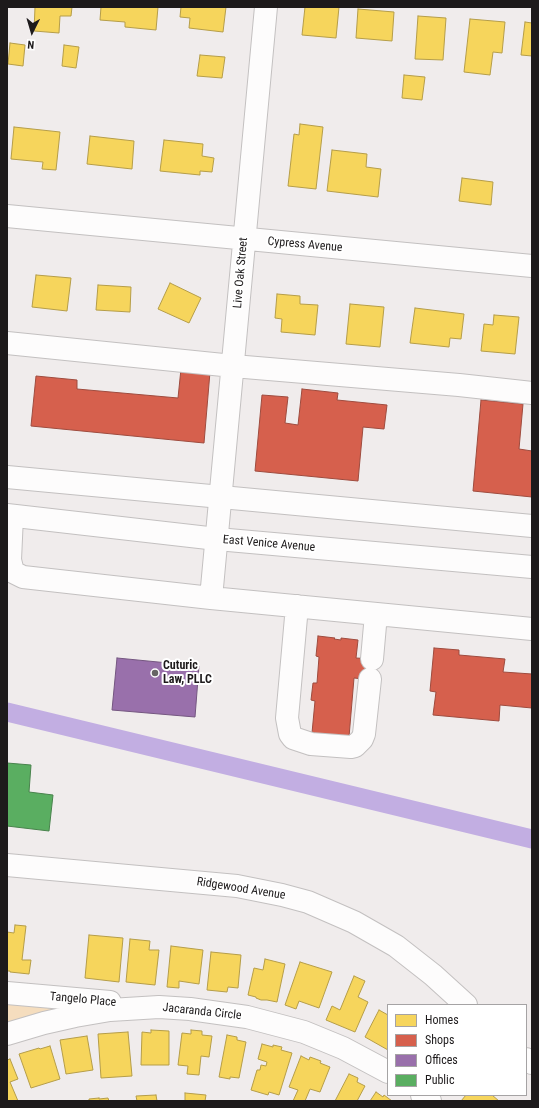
<!DOCTYPE html>
<style>
body{margin:0}
#map{position:relative;width:539px;height:1108px;overflow:hidden;background:#f0ecec;font-family:"Roboto Condensed",sans-serif}
canvas{display:block}
.frame{position:absolute;inset:0;border:8px solid #1d1a1b;pointer-events:none}
.legend{position:absolute;left:387px;top:1004px;width:140px;height:92px;box-sizing:border-box;background:#fff;border:1px solid #a5a3a4;margin:0;padding:5px 7px;list-style:none;font-size:12px;color:#1d1a1b}
.legend li{display:flex;align-items:center;gap:8px;height:20px}
.legend b{width:20px;border:1px solid #a5a3a4}
.north{position:absolute;left:12px;top:12px;width:40px;height:40px;-webkit-text-stroke:3px #fff;paint-order:stroke;rotate:185deg;font-size:11px;font-weight:700;line-height:16px;text-align:center;color:#1d1a1b}
.north::after{content:'';display:block;margin:auto;width:14px;height:18px;background:#1d1a1b;clip-path:polygon(50% 0,100% 100%,50% 72%,0 100%)}
</style>
<div id="map">
<canvas width="539" height="1108"></canvas>
<div class="frame"></div>
<ul class="legend">
<li><b style="height:11px;background:#f6d55c"></b>Homes</li>
<li><b style="height:11px;background:#d6604d"></b>Shops</li>
<li><b style="height:11px;background:#9970ab"></b>Offices</li>
<li><b style="height:11px;background:#5aae61"></b>Public</li>
</ul>
<div class="north">N</div>
</div>
<script>
const g = document.querySelector('canvas').getContext('2d');
g.lineJoin = 'round';
function paint(path, color) { g.fillStyle = color; g.fill(path, 'evenodd'); }
const poly = rows => new Path2D(rows.map(r => 'M' + r).join(''));
function trace(path, color, width, dash) { g.strokeStyle = color; g.lineWidth = width; g.lineCap = dash ? 'butt' : 'round'; g.setLineDash(dash || []); g.stroke(path); }
function label(font, color, halo, rows, align = 'center') {
  g.font = font + ' "Roboto Condensed",sans-serif'; g.lineWidth = 4; g.setLineDash([]); g.textBaseline = 'middle'; g.strokeStyle = halo; g.fillStyle = color; for (const [text, x, y, turn = 0] of rows) {
    g.save(); g.translate(x, y); g.rotate((+turn || 0) * Math.PI / 180); g.textAlign = isNaN(turn) ? turn : align; if (halo) g.strokeText(text, 0, 0); g.fillText(text, 0, 0); g.restore();
  }
}
const green = poly([
 [7,999,57,1006,58,1009,7,1026]
]);
const homes = poly([
 [35,7,72,7,71,16,60,16,59,33,34,31,35,7],
 [101,7,158,7,156,30,125,27,125,22,100,20,101,7],
 [181,7,226,7,223,32,189,28,190,18,180,17,181,7],
 [305,7,339,7,336,38,302,35,305,7],
 [358,9,394,12,392,41,356,38,358,9],
 [418,16,446,18,443,60,415,59,418,16],
 [470,19,505,22,502,53,493,52,490,75,464,72,470,19],
 [525,22,532,23,532,56,521,55,525,22],
 [10,43,25,45,23,66,8,64,10,43],
 [64,45,79,47,76,68,62,66,64,45],
 [200,55,225,57,222,78,197,76,200,55],
 [404,75,425,77,422,100,402,98,404,75],
 [300,124,323,127,316,189,288,186,294,134,299,135,300,124],
 [14,127,60,132,56,170,42,169,43,162,11,159,14,127],
 [90,136,134,141,132,169,87,164,90,136],
 [164,140,203,144,202,156,214,158,212,172,200,171,200,175,160,171,164,140],
 [332,150,367,154,366,167,381,169,378,197,327,191,332,150],
 [462,178,493,182,491,205,459,201,462,178],
 [36,275,71,278,67,311,32,307,36,275],
 [170,283,201,298,189,323,158,309,170,283],
 [98,285,131,287,130,312,96,310,98,285],
 [277,294,300,296,300,304,318,305,315,335,281,332,282,319,275,318,277,294],
 [350,304,384,307,380,347,346,344,350,304],
 [415,308,464,314,461,339,450,338,449,347,410,343,415,308],
 [494,315,519,317,515,354,481,351,484,324,493,325,494,315],
 [15,925,26,926,22,960,31,960,29,974,10,972,10,971,7,971,7,932,14,933,15,925],
 [89,935,123,938,119,982,85,978,89,935],
 [130,939,150,941,149,950,159,950,155,985,126,982,130,939],
 [171,946,203,950,199,984,179,981,179,988,167,987,171,946],
 [211,952,241,955,238,988,228,987,227,992,207,990,211,952],
 [265,959,285,964,277,1002,267,1000,261,1000,256,998,256,997,248,995,254,968,263,970,265,959],
 [300,962,332,972,319,1008,299,1001,296,1009,285,1005,300,962],
 [354,976,365,981,358,997,368,1002,355,1032,326,1020,332,1006,340,1010,354,976],
 [379,1010,388,1015,388,1050,365,1037,379,1010],
 [151,1030,169,1031,169,1065,141,1065,142,1032,151,1033,151,1030],
 [191,1030,202,1031,202,1035,212,1036,209,1057,201,1056,199,1075,187,1074,188,1066,178,1065,182,1033,191,1034,191,1030],
 [128,1032,132,1076,101,1078,98,1034,128,1032],
 [227,1035,237,1037,237,1040,246,1042,239,1078,230,1077,230,1079,219,1077,227,1035],
 [87,1036,93,1070,66,1074,60,1040,87,1036],
 [262,1044,273,1047,273,1045,282,1047,281,1050,292,1053,279,1095,269,1092,268,1095,251,1090,257,1070,260,1070,261,1065,266,1066,267,1062,258,1059,262,1044],
 [50,1046,60,1079,31,1088,19,1054,39,1048,40,1049,50,1046],
 [301,1056,309,1060,310,1057,321,1061,320,1063,330,1067,320,1092,310,1089,305,1101,293,1101,298,1090,289,1087,301,1056],
 [10,1059,18,1079,10,1082,18,1101,7,1101,7,1060,10,1059],
 [349,1074,358,1078,357,1082,365,1086,357,1101,335,1101,349,1074],
 [376,1092,383,1097,384,1095,392,1101,370,1101,376,1092],
 [185,1093,206,1095,205,1101,185,1101,185,1093],
 [156,1095,157,1101,137,1101,136,1096,156,1095],
 [466,1095,492,1095,499,1101,461,1101,466,1095],
 [99,1098,99,1099,108,1098,109,1101,89,1101,89,1099,99,1098]
]);
const shops = poly([
 [181,369,210,372,204,443,31,426,36,376,77,380,77,389,178,398,181,369],
 [302,389,338,393,337,400,387,405,384,429,363,427,358,481,255,471,262,395,288,397,285,423,298,425,302,389],
 [481,400,523,404,519,449,532,451,532,497,473,491,481,400],
 [318,636,335,638,334,639,341,640,341,638,358,640,356,658,375,659,373,680,354,678,349,737,312,733,315,701,311,700,313,683,317,683,319,657,316,656,318,636],
 [434,648,459,650,459,655,505,659,503,672,532,674,532,708,500,705,499,721,433,715,436,692,430,691,434,648]
]);
const offices = poly([
 [117,658,199,666,195,717,112,710,117,658]
]);
const public = poly([
 [7,763,31,765,29,792,53,795,49,831,7,826,7,763]
]);
const canal = poly([
 [7,712,532,839]
]);
const minor = poly([
 [266,7,211,598,532,629],
 [7,216,532,266],
 [7,343,233,366,459,385,532,393],
 [12,516,10,560,13,572,23,577,211,598],
 [297,606,287,718,290,734,293,738,311,744,351,747,355,746,362,739,364,734,370,679],
 [372,659,376,614],
 [7,865,237,886,282,895,308,902,354,922,396,946,433,975,466,1005],
 [7,993,110,1002],
 [7,1034,44,1023,75,1016,110,1010,159,1007,190,1009,247,1017,304,1032,343,1048,388,1072],
 [526,1059,532,1063],
 [422,1095,430,1101]
]);
const major = poly([
 [7,477,532,526],
 [7,515,217,539,532,567]
]);
const markers = [
 [155,673,4,"#676464"]
];
const streetNames = [
 ["Cypress Avenue",305,245,5],
 ["Live Oak Street",241,273,-85],
 ["East Venice Avenue",269,544,5],
 ["Ridgewood Avenue",241,889,9],
 ["Tangelo Place",83,1000,5],
 ["Jacaranda Circle",202,1012,6]
];
const poiNames = [
 ["Cuturic",163,666],
 ["Law, PLLC",163,680]
];
paint(green, '#f5ddbe');
paint(homes, '#f6d55c');
trace(homes, '#b59d48', 1);
paint(shops, '#d6604d');
trace(shops, '#9e4b3e', 1);
paint(offices, '#9970ab');
trace(offices, '#745680', 1);
paint(public, '#5aae61');
trace(public, '#48824c', 1);
trace(canal, '#c2aee2', 19);
trace(minor, '#c3c0c0', 24);
trace(major, '#c3c0c0', 24);
trace(minor, '#fdfcfc', 22);
trace(major, '#fdfcfc', 22);
for (const [x, y, r, color] of markers) { const dot = new Path2D(); dot.arc(x, y, r, 0, 2 * Math.PI); g.fillStyle = color; g.fill(dot); trace(dot, '#fff', 1.5); }
label('12px', '#1d1a1b', '#fff', streetNames);
label('bold 12px', '#1d1a1b', '#fff', poiNames, 'left');
</script>
